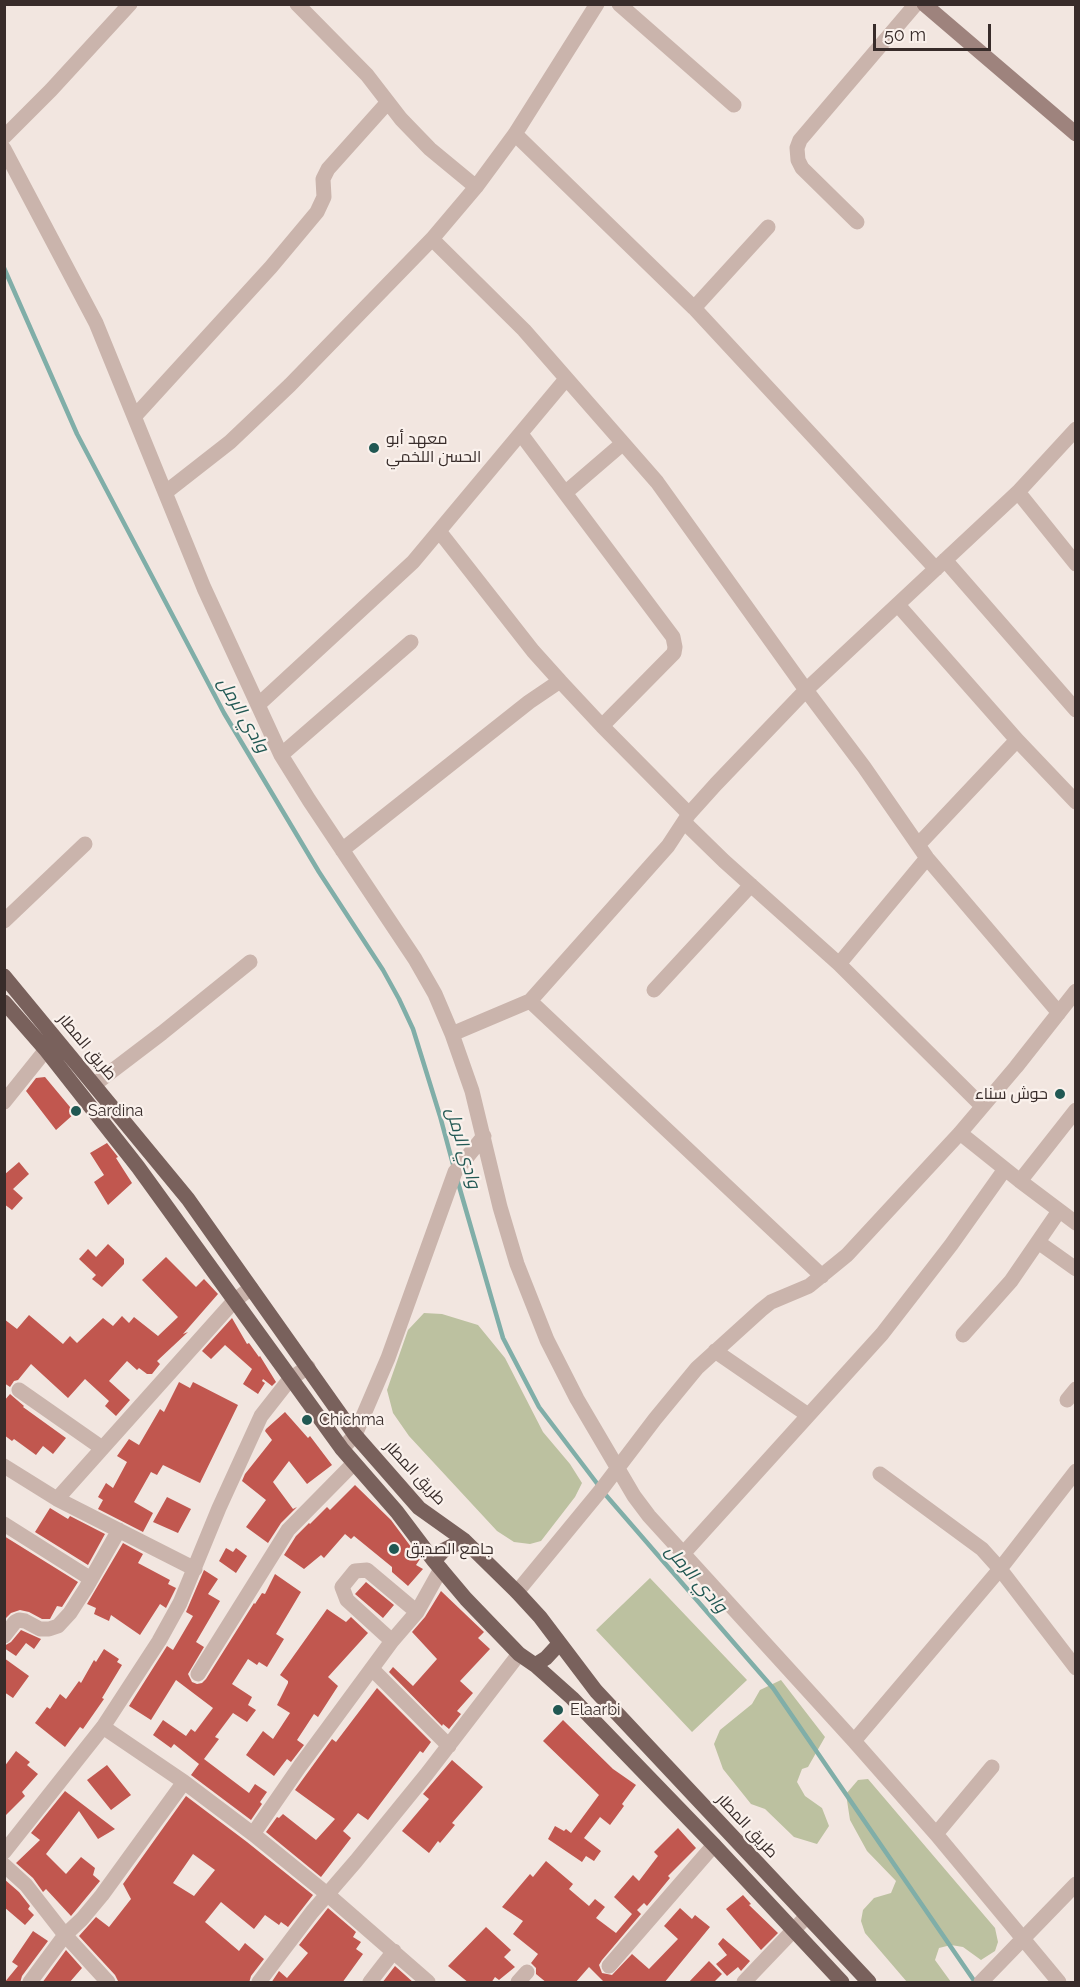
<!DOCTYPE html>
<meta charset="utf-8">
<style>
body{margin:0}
#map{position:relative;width:1080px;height:1987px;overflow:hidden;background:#f2e6e0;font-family:Raleway,sans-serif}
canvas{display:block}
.frame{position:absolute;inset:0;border:6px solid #382c2a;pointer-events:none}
.scale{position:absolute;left:873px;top:24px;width:118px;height:27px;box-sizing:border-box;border:3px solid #382c2a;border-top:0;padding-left:8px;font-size:18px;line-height:21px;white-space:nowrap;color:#382c2a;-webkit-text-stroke:4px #faf1ec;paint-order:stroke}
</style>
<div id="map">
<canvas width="1080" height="1987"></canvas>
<div class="frame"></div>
<div class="scale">50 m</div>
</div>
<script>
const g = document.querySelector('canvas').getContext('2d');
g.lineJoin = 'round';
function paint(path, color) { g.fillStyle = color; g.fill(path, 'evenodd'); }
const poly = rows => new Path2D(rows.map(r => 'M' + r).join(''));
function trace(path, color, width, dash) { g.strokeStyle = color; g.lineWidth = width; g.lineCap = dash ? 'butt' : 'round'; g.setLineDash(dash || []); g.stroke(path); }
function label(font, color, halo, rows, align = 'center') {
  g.font = font + ' Raleway,Cairo,sans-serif'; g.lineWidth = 4.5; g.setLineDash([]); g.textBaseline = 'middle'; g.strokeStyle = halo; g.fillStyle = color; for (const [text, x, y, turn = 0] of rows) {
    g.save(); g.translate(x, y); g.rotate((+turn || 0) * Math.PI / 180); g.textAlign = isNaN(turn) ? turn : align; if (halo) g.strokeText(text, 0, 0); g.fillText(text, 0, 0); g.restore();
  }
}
const green = poly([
 [424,1313,442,1314,478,1325,505,1358,543,1432,570,1464,582,1483,575,1497,541,1541,530,1544,514,1542,497,1531,409,1436,393,1413,387,1390,408,1330],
 [650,1578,747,1680,692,1732,596,1630],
 [781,1680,825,1737,808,1767,802,1769,797,1782,805,1796,822,1808,829,1826,817,1844,794,1837,765,1809,751,1804,723,1769,714,1744,720,1730,752,1704,760,1690],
 [868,1779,995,1928,998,1942,995,1951,981,1960,963,1947,951,1945,939,1948,935,1960,951,1982,907,1982,865,1933,861,1921,863,1910,874,1898,891,1893,896,1881,867,1851,850,1820,846,1794,858,1780]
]);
const stream = poly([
 [4,268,77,434,224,713,319,872,383,970,399,999,413,1029,440,1116,454,1168],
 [457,1179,503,1338,539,1407,599,1486],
 [604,1493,773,1688,975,1982]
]);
const building = poly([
 [45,1077,75,1113,56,1130,26,1091,36,1078],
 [107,1143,118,1157,116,1158,132,1183,108,1205,94,1182,104,1175,90,1153],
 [19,1162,29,1174,13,1189,23,1198,12,1210,4,1204,4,1175],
 [108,1244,124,1259,124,1264,102,1287,92,1279,96,1275,79,1259,88,1249,96,1257],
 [166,1257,196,1287,204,1279,218,1294,183,1334,188,1332,157,1361,160,1364,152,1374,147,1374,139,1368,137,1370,127,1361,109,1381,130,1400,116,1416,105,1406,109,1401,85,1379,68,1398,31,1364,18,1380,14,1381,10,1387,4,1383,4,1319,17,1329,29,1315,63,1344,70,1336,77,1343,103,1318,113,1326,122,1316,129,1323,134,1317,158,1336,178,1317,142,1280],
 [232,1318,247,1344,249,1343,259,1357,260,1356,276,1382,272,1386,263,1379,262,1381,265,1383,258,1394,243,1384,252,1369,225,1345,211,1359,202,1351],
 [179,1382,190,1388,193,1382,238,1405,200,1483,163,1465,157,1475,151,1472,134,1502,153,1513,143,1532,98,1509,103,1500,98,1497,106,1483,113,1488,127,1462,117,1456,129,1439,139,1445,160,1409,164,1412],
 [10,1394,24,1406,23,1407,66,1438,53,1454,43,1446,36,1455,14,1439,12,1441,4,1435,4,1401],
 [285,1412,308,1438,310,1436,332,1465,307,1484,289,1461,273,1482,293,1509,297,1507,281,1523,268,1543,246,1527,266,1500,242,1481,245,1474,272,1440,265,1431,266,1429],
 [355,1485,391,1520,420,1559,416,1565,423,1569,408,1586,392,1572,392,1567,354,1536,351,1539,345,1534,324,1558,321,1555,304,1569,284,1555,296,1536,309,1523,310,1524,327,1507,330,1510],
 [167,1497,191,1509,178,1533,153,1522],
 [50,1508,68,1519,70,1516,105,1534,88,1565,35,1532],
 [4,1536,78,1582,62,1607,57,1606,50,1619,42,1619,29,1612,20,1610,11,1613,4,1620],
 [123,1543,143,1554,138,1563,170,1580,168,1584,176,1588,166,1608,160,1604,140,1635,111,1615,109,1621,94,1614,96,1608,87,1604],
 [226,1548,233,1552,236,1548,247,1556,236,1573,219,1561],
 [204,1570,218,1579,208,1594,220,1601,196,1642,204,1647,188,1674,192,1682,197,1684,202,1683,206,1679,254,1603,255,1604,262,1593,265,1594,275,1574,301,1592,276,1634,284,1639,267,1667,259,1662,257,1665,248,1659,232,1684,252,1697,248,1705,256,1710,247,1722,233,1713,215,1737,219,1739,204,1759,249,1793,255,1784,267,1792,260,1802,262,1804,251,1820,191,1775,199,1764,174,1744,171,1748,153,1735,163,1720,186,1736,191,1729,195,1732,213,1708,176,1680,151,1720,129,1706,167,1646,173,1650,193,1616,186,1612],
 [366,1582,394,1605,383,1618,355,1594],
 [441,1591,484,1632,478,1638,490,1649,460,1681,473,1693,457,1711,461,1714,449,1729,443,1724,442,1726,389,1672,393,1667,413,1686,437,1659,412,1632,425,1617],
 [327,1609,346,1622,351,1617,368,1633,328,1677,338,1686,318,1717,314,1714,297,1740,304,1745,291,1762,287,1759,274,1776,246,1755,263,1731,273,1739,290,1713,277,1705,288,1683,288,1681,280,1675],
 [21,1630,41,1639,34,1649,26,1643,16,1656,4,1648,4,1646,11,1642],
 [104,1649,119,1659,117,1662,122,1665,102,1698,104,1699,83,1729,80,1727,65,1747,35,1723,47,1707,50,1709,60,1694,66,1699,79,1681,81,1683,94,1660,96,1662],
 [4,1658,29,1676,13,1698,4,1692],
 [377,1688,431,1742,423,1753,420,1751,368,1820,358,1813,343,1831,351,1838,321,1877,266,1832,277,1817,279,1818,283,1814,316,1840,335,1819,295,1790,332,1739,336,1742],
 [563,1720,613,1769,636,1785,622,1804,624,1806,610,1825,600,1817,584,1838,601,1851,594,1861,586,1856,582,1862,548,1839,555,1826,564,1831,566,1829,571,1833,599,1795,543,1741],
 [16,1751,30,1762,27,1765,38,1774,22,1792,25,1796,4,1817,4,1767],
 [452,1760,483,1787,452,1823,455,1825,440,1843,438,1841,429,1853,402,1831,429,1799,423,1794],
 [107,1765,131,1795,111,1810,87,1780],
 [65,1791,115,1829,98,1839,79,1811,46,1854,66,1874,81,1857,95,1868,93,1875,100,1881,71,1916,46,1889,43,1892,33,1878,16,1863,40,1840,31,1833],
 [186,1796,247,1842,313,1895,288,1927,281,1922,279,1925,265,1915,254,1929,221,1902,205,1922,239,1951,245,1943,264,1959,251,1976,249,1983,119,1983,115,1975,79,1936,96,1917,109,1927,131,1899,123,1884],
 [193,1854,215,1870,194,1896,173,1883],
 [678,1828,696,1848,668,1876,670,1878,647,1906,644,1903,637,1910,641,1914,602,1960,599,1965,602,1973,612,1975,632,1954,649,1969,678,1939,664,1926,680,1908,692,1919,695,1915,710,1927,664,1983,605,1983,589,1967,575,1983,547,1983,536,1974,536,1968,531,1963,538,1954,513,1934,523,1921,502,1907,530,1874,533,1877,546,1861,573,1884,569,1889,589,1906,595,1899,605,1907,596,1918,616,1933,632,1914,614,1897,633,1875,639,1881,658,1856,654,1852],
 [4,1879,19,1892,30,1906,28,1909,34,1915,25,1925,4,1907],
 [743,1895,751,1904,749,1905,778,1933,761,1950,726,1909],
 [328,1908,356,1932,353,1937,361,1942,356,1949,363,1954,342,1983,271,1983,279,1971,287,1978,308,1953,299,1945],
 [486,1927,511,1950,504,1957,515,1967,499,1980,495,1977,491,1983,469,1983,448,1966],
 [33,1931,48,1941,22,1976,20,1983,4,1983,18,1966,12,1962],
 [723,1938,750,1961,741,1971,738,1967,727,1976,716,1964,727,1955,718,1944],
 [66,1950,82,1968,69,1983,42,1983],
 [709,1961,722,1974,713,1983,688,1983],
 [395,1966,414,1983,382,1983]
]);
const minor = poly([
 [297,4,367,75,401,119,430,149,476,187],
 [619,4,734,105],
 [515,134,694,308,936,569],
 [4,137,51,90,130,4],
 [4,149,96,323,204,588,281,755,309,800,415,959,435,994,452,1034,472,1091,500,1207,517,1264,547,1340,577,1399,634,1496,649,1516,854,1741,936,1834,1059,1982],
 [857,222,802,168,798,160,797,148,800,140,916,4],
 [432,239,524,330,657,482,806,690,864,767,927,858,1059,1013],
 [694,308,768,227],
 [135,416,271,267,317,212,324,197,323,179,328,169,388,102],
 [521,434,565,493],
 [166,492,230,442,290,385,432,239,476,187,515,134,597,4],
 [1018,492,1076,564],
 [439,531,533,651,560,681],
 [945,560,1076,710],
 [898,605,1017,740,918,845],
 [258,705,413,562,566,379],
 [602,726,674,653,675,647,673,637,565,493,622,444],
 [1017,740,1076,802],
 [281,755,411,642],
 [684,822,724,861,839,964],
 [342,850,529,702,560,681,602,726,689,814],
 [927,858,839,964,982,1106],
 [4,921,85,844],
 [654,990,751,885],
 [530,1001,822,1276],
 [452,1034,530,1001,668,846,689,814,716,784,806,690,1018,492,1076,429],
 [95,1084,162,1033,250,962],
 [4,1102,53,1041],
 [960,1133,1020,1181,1076,1223],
 [1020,1181,1076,1110],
 [1038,1242,1076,1269],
 [963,1335,1011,1281,1059,1211],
 [715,1351,808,1415],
 [19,1390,102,1448],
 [1067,1400,1076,1389],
 [342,1449,355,1435,388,1358,455,1172,484,1136],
 [4,1466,57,1499,234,1301,251,1288],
 [880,1474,982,1549,1000,1569,1076,1668],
 [57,1499,195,1569],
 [4,1524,91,1579],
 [682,1555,882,1334,951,1245,1005,1169],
 [517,1592,601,1490,655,1419,697,1368,761,1310,771,1302,809,1286,847,1255,960,1133,1016,1067,1076,991],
 [4,1636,15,1622,19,1620,25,1621,40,1629,49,1629,58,1626,70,1613,86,1588,119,1530],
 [392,1641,347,1600,342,1587,355,1571,367,1570,417,1612],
 [372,1669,449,1746],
 [198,1674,288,1530,354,1463],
 [103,1727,184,1782,253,1834,327,1894,428,1982],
 [854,1741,1000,1569,1076,1471],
 [253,1834,300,1766,392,1641,417,1612,441,1569],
 [936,1834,992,1767],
 [4,1852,103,1727,159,1641,180,1603,219,1508,261,1416,290,1379,308,1367],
 [4,1865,26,1885,65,1935,82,1919,102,1895,184,1782],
 [609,1966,714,1845],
 [30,1982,65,1935,108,1982],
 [259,1982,312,1912,356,1861,426,1775,519,1654],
 [370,1982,394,1951],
 [518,1982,527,1972],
 [744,1982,807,1916],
 [981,1982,1076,1884]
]);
const secondary = poly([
 [924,4,1076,134]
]);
const primary = poly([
 [4,976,188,1199,355,1435,419,1508,464,1540,517,1592,540,1617,596,1691,869,1982],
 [4,1002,46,1050,138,1167,342,1449,397,1512,434,1561,466,1599,519,1654,535,1665,572,1698,714,1845,842,1982],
 [434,1561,444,1550,464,1540],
 [535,1665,546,1658,559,1644]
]);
const markers = [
 [374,448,6,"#215853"],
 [1060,1094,6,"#215853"],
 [76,1111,6,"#215853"],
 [307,1420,6,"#215853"],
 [394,1549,6,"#215853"],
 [558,1710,6,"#215853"]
];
const poiNames = [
 ["معهد أبو",386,439],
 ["الحسن اللخمي",386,457],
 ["حوش سناء",1048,1094,"right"],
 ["Sardina",88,1111],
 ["Chichma",319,1420],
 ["جامع الصديق",406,1549],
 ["Elaarbi",570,1710]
];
const streetNames = [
 ["طريق المطار",87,1047,50],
 ["طريق المطار",415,1473,47],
 ["طريق المطار",747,1826,47]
];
const waterNames = [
 ["وادي الرمل",243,715,60],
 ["وادي الرمل",463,1148,74],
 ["وادي الرمل",696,1579,49]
];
paint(green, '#bcc1a0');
trace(stream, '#80aea8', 4.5);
paint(building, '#c1574f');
trace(minor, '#cab4ac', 15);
trace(secondary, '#9e837d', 15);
trace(primary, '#79615c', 15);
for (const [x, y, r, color] of markers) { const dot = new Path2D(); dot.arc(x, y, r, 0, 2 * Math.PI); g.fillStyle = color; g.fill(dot); trace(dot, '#faf1ec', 2); }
label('16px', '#382c2a', '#faf1ec', poiNames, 'left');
label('16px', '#382c2a', '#faf1ec', streetNames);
label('italic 18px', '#215853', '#faf1ec', waterNames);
</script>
